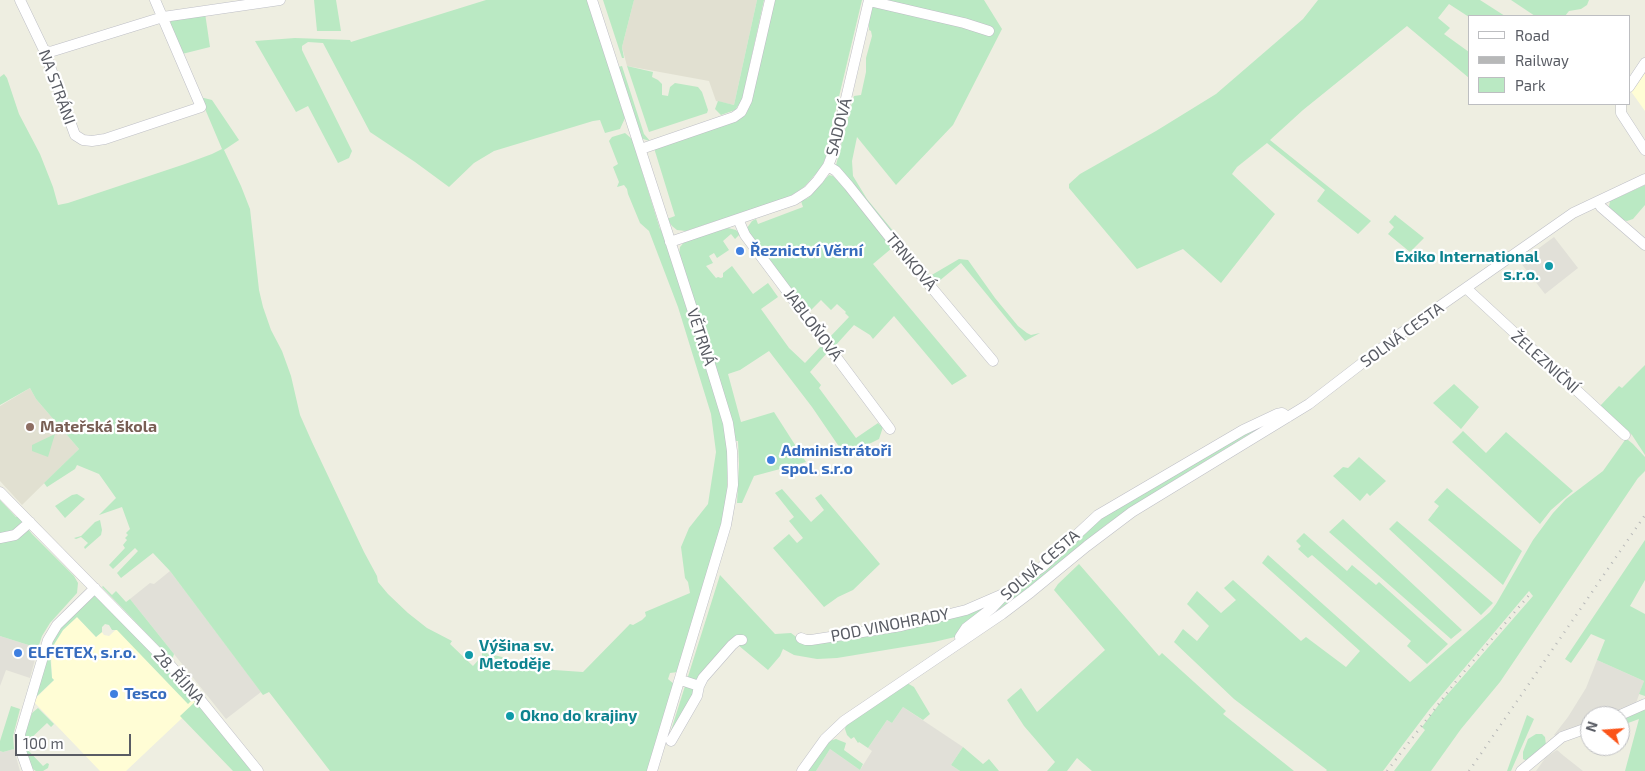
<!DOCTYPE html>
<meta charset="utf-8">
<style>
body{margin:0}
#map{position:relative;width:1645px;height:771px;overflow:hidden;background:#eeeee1;font-family:"Exo 2",sans-serif}
canvas{display:block}
.legend{position:absolute;left:1468px;top:15px;width:162px;height:90px;box-sizing:border-box;background:#fff;border:1px solid #bdbec1;margin:0;padding:6px 9px;list-style:none;font-size:15px;color:#595c64}
.legend li{display:flex;align-items:center;gap:10px;height:25px}
.legend b{width:25px;border:1px solid #bdbec1}
.north{position:absolute;left:1580px;top:706px;width:50px;height:50px;box-sizing:border-box;background:#fff;border:1px solid #bdbec1;border-radius:50%;rotate:288deg;font-size:14px;font-weight:700;line-height:20px;text-align:center;color:#595c64}
.north::after{content:'';display:block;margin:auto;width:18px;height:22px;background:#fb5419;clip-path:polygon(50% 0,100% 100%,50% 72%,0 100%)}
.scale{position:absolute;left:15px;top:734px;width:116px;height:22px;box-sizing:border-box;border:2px solid #595c64;border-top:0;padding-left:6px;font-size:15px;line-height:18px;white-space:nowrap;color:#595c64;-webkit-text-stroke:4px #fff;paint-order:stroke}
</style>
<div id="map">
<canvas width="1645" height="771"></canvas>
<ul class="legend">
<li><b style="height:6px;background:#fff"></b>Road</li>
<li><b style="height:6px;background:#b7b8b8"></b>Railway</li>
<li><b style="height:14px;background:#bae9c3"></b>Park</li>
</ul>
<div class="north">N</div>
<div class="scale">100 m</div>
</div>
<script>
const g = document.querySelector('canvas').getContext('2d');
g.lineJoin = 'round';
function paint(path, color) { g.fillStyle = color; g.fill(path, 'evenodd'); }
const poly = rows => new Path2D(rows.map(r => 'M' + r).join(''));
function trace(path, color, width, dash) { g.strokeStyle = color; g.lineWidth = width; g.lineCap = dash ? 'butt' : 'round'; g.setLineDash(dash || []); g.stroke(path); }
function label(font, color, halo, rows, align = 'center') {
  g.font = font + ' "Exo 2",sans-serif'; g.lineWidth = 4.5; g.setLineDash([]); g.textBaseline = 'middle'; g.strokeStyle = halo; g.fillStyle = color; for (const [text, x, y, turn = 0] of rows) {
    g.save(); g.translate(x, y); g.rotate((+turn || 0) * Math.PI / 180); g.textAlign = isNaN(turn) ? turn : align; if (halo) g.strokeText(text, 0, 0); g.fillText(text, 0, 0); g.restore();
  }
}
const commercial = poly([
 [1642,70,1645,73,1645,111,1630,90],
 [77,617,96,637,102,632,104,635,109,636,122,624,198,703,126,771,100,771,33,701,54,680,52,678,51,654,54,645,63,630]
]);
const industrial = poly([
 [1554,237,1578,268,1545,294,1520,262],
 [170,571,261,692,226,719,130,599,150,583,154,584],
 [0,636,38,648,30,678,6,670,0,686],
 [1597,660,1644,681,1636,703,1610,716,1590,716,1590,724,1557,736,1554,735,1568,717,1586,688],
 [903,707,963,747,951,765,960,771,816,771,830,749,860,770,872,751,868,748,887,720,892,723],
 [14,749,20,771,0,771,0,751,3,752],
 [1557,750,1564,756,1583,771,1536,771,1546,757]
]);
const education = poly([
 [634,0,757,0,734,105,716,101,709,81,627,66,622,47],
 [30,388,36,399,79,449,22,505,0,481,0,406]
]);
const green = poly([
 [314,0,336,0,341,31,317,31],
 [486,0,587,0,625,118,620,129,605,133,600,120,593,121,494,151,474,163,449,187,415,162,370,132,323,43,308,42,302,46,302,50,352,151,349,158,338,163,308,106,296,112,255,41,295,38,350,40,351,42],
 [603,0,634,0,622,47,624,58,622,58],
 [757,0,764,0,742,100,735,110,721,115,715,109,718,101,734,105],
 [773,0,862,0,827,147,829,148,822,167,804,187,789,197,686,231,677,230,672,226,667,219,675,216,654,148,742,117,747,112],
 [873,0,984,0,1002,29,953,125,896,185,857,137,852,161,853,176,867,199,930,276,959,259,968,260,995,298,1018,326,1027,333,1031,335,1040,333,1025,341,961,263,933,286,836,165,853,99,854,96,861,95,866,72,866,58,872,36,871,31,869,30,869,21],
 [1318,0,1480,0,1505,16,1469,17,1449,4,1438,18,1450,28,1444,34,1469,52,1469,78,1407,26,1303,110,1270,140,1371,221,1358,234,1317,201,1325,190,1267,143,1237,167,1232,174,1275,214,1221,283,1183,249,1137,269,1069,188,1069,184,1080,174,1156,131,1216,94,1303,19],
 [1511,0,1589,0,1587,5,1581,9,1569,11,1565,16,1535,16],
 [205,13,210,47,182,54,170,24,171,21],
 [622,66,644,134,650,141,643,139,640,135,618,67],
 [627,66,653,72,652,77,658,80,662,84,662,95,668,96,670,87,675,83,698,87,702,92,708,110,707,113,649,132],
 [4,74,7,78,19,114,40,154,53,187,58,205,68,203,185,164,212,154,222,149,200,97,212,100,239,140,224,150,241,186,250,209,259,290,263,307,271,330,282,351,291,376,300,415,312,442,364,552,377,576,378,582,388,594,408,613,427,628,452,641,450,644,473,666,482,656,482,652,554,670,583,672,630,624,633,625,642,620,646,616,645,612,690,593,688,582,685,578,681,547,689,528,708,504,716,452,711,414,678,307,649,231,640,223,628,194,627,189,624,185,617,187,619,182,613,167,618,164,609,141,612,137,625,133,632,139,660,229,662,230,723,420,727,446,728,466,726,507,723,523,678,672,670,673,668,679,674,684,648,771,330,771,269,692,263,695,170,571,153,553,121,578,117,573,138,551,135,548,113,569,109,565,125,548,123,545,127,540,125,538,128,535,126,533,130,529,122,507,99,515,116,498,99,474,77,465,75,469,47,487,44,483,79,449,36,399,30,388,0,405,0,77],
 [829,175,833,176,849,193,892,248,873,264,967,376,952,385,894,316,873,339,870,335,854,325,835,346,829,338,849,317,845,313,846,312,837,304,831,310,821,300,808,313,751,236,747,228,752,221,756,219,758,224,803,207,801,201,808,198],
 [1645,185,1645,205,1633,219,1627,221,1623,220,1609,207,1610,201],
 [1395,215,1424,238,1410,252,1388,234,1394,227,1389,222],
 [728,228,736,230,740,234,735,239,731,234,723,241,729,250,717,258,714,253,709,256,713,263,706,266,716,278,718,277,721,278,723,277,723,273,732,266,753,294,768,283,778,297,761,309,789,348,805,363,821,346,827,353,810,372,821,385,819,388,856,438,878,423,880,425,882,424,883,427,879,439,871,443,842,451,812,407,769,351,740,370,728,374,741,422,774,412,806,462,754,476,742,503,737,503,739,464,738,441,736,441,718,376,679,254,680,247,686,240],
 [1645,365,1645,455,1632,435,1600,406,1619,386,1622,388],
 [1454,384,1479,407,1461,429,1433,403],
 [1279,416,1173,481,1107,524,1022,593,967,632,1094,520,1169,475],
 [1463,431,1486,453,1506,432,1573,491,1551,510,1540,524,1452,442],
 [55,434,48,457,32,451,32,445],
 [1625,440,1628,440,1633,444,1645,457,1645,471,1638,478,1500,682,1461,729,1431,771,1394,771,1425,730,1422,727,1440,703,1533,596,1529,591,1429,710,1383,771,1326,771,1327,770,1234,699,1174,642,1183,629,1197,641,1209,626,1187,604,1197,591,1221,613,1236,600,1224,588,1233,580,1301,641,1306,637,1346,667,1360,651,1262,563,1268,555,1410,682,1490,612,1496,604,1533,540,1553,513,1566,499,1603,471],
 [1359,457,1386,481,1370,496,1367,493,1360,501,1333,476,1343,467,1348,468],
 [1447,488,1522,551,1503,585,1428,520,1439,506,1434,502],
 [782,489,811,522,824,510,815,498,821,494,880,564,853,590,838,597,824,607,773,548,789,534,797,543,803,538,789,521,794,517,775,493],
 [77,494,85,499,65,518,55,506,72,495],
 [0,500,16,517,19,517,32,534,74,576,78,583,77,593,50,623,42,636,38,648,0,636],
 [1343,519,1462,630,1451,639,1329,532],
 [100,520,102,530,101,535,85,549,84,547,88,543,81,537,76,539,74,538,81,536,95,522],
 [1397,521,1493,603,1481,615,1389,529],
 [1304,533,1347,571,1352,565,1376,585,1379,582,1448,644,1427,664,1407,646,1411,641,1312,555,1308,558,1298,549,1301,546,1296,541],
 [1645,540,1645,580,1630,606,1645,614,1645,696,1639,694,1644,681,1597,660,1605,640,1591,634,1571,663,1565,659],
 [1079,564,1159,656,1162,653,1226,711,1223,714,1294,771,1092,771,1077,758,1067,771,1047,771,1055,762,1024,726,1007,700,1021,688,1037,712,1105,650,1054,590,1058,584],
 [720,575,775,634,791,633,803,642,897,627,999,598,955,637,934,642,837,658,817,659,794,655,783,649,780,656,768,670,738,645,694,696,668,740],
 [103,586,112,595,116,591,126,602,130,599,174,654,172,660,102,587],
 [94,596,97,596,148,648,194,698,188,704,117,630,112,630,109,625,105,624,102,627,102,632,96,637,77,617,63,630,53,646,51,644,63,624],
 [50,653,52,678,54,680,34,699,47,656],
 [907,683,914,687,930,714,923,720,903,707,892,723,887,720,868,748,859,742,858,743,854,737,851,739,847,735,845,729,846,724],
 [196,701,252,771,233,771,180,716],
 [11,706,20,709,13,736,14,749,3,752,0,751,0,741],
 [1645,706,1645,771,1625,771,1639,719,1620,726,1620,717],
 [38,708,54,724,51,727,47,723,28,741,28,744,25,747,43,766,47,763,49,764,48,768,43,771,36,771,31,768,23,744,28,718,30,719,32,713],
 [1527,715,1534,719,1511,771,1507,771],
 [1536,734,1542,734,1545,737,1546,745,1527,761,1523,759,1523,752,1528,739],
 [836,739,846,743,844,750,863,764,860,770,830,749,816,771,806,771,829,741],
 [963,747,983,764,989,759,999,771,960,771,951,765]
]);
const minor = poly([
 [20,0,44,50,75,135,83,140,92,141,105,139,201,107,155,0],
 [592,0,709,361,728,423,732,451,733,485,726,525,652,771],
 [869,1,964,23,989,31],
 [44,50,50,52,163,17,280,0],
 [1629,87,1645,63],
 [1621,104,1621,113,1645,150],
 [641,149,734,117,741,112,747,100,770,0],
 [828,166,836,171,849,186,891,239,993,361],
 [1598,201,1601,207,1645,245],
 [738,219,745,235,890,429],
 [670,242,794,200,808,191,818,180,828,166,834,150,869,0],
 [1466,288,1625,435],
 [0,492,171,666,198,697,258,771],
 [0,538,15,535,30,522],
 [801,638,806,640,811,640,901,626,966,610,1003,594],
 [961,642,960,637,966,628,992,608,1007,592,1042,567,1098,515,1243,430,1277,414,1282,413,1288,417],
 [681,680,699,686,703,678,732,645,738,640,742,640],
 [1618,716,1645,704],
 [671,741,697,696,699,686],
 [28,771,21,751,20,734,48,640,57,625,95,588],
 [802,771,825,739,844,721,1002,614,1031,592,1087,546,1132,512,1309,404,1400,334,1573,213,1645,179],
 [1521,771,1562,737,1590,727]
]);
const rail = poly([
 [1387,771,1457,680,1530,594],
 [1469,771,1645,515]
]);
const markers = [
 [740,251,5,"#3f7fe0"],
 [1549,266,5,"#0f9aa8"],
 [30,427,5,"#8d6e63"],
 [771,460,5,"#3f7fe0"],
 [18,653,5,"#3f7fe0"],
 [469,655,5,"#0f9aa8"],
 [114,694,5,"#3f7fe0"],
 [510,716,5,"#0f9aa8"]
];
const streetNames = [
 ["NA STRÁNI",57,87,70],
 ["SADOVÁ",839,127,-75],
 ["TRNKOVÁ",911,262,50],
 ["JABLOŇOVÁ",813,325,53],
 ["SOLNÁ CESTA",1402,335,-36],
 ["VĚTRNÁ",701,337,72],
 ["ŽELEZNIČNÍ",1545,362,42],
 ["SOLNÁ CESTA",1040,565,-41],
 ["POD VINOHRADY",890,625,-11],
 ["28. ŘÍJNA",179,677,48]
];
const shopNames = [
 ["Řeznictví Věrní",750,251],
 ["Administrátoři",781,451],
 ["spol. s.r.o",781,469],
 ["ELFETEX, s.r.o.",28,653],
 ["Tesco",124,694]
];
const cultureNames = [
 ["Exiko International",1539,257,"right"],
 ["s.r.o.",1539,275,"right"],
 ["Výšina sv.",479,646],
 ["Metoděje",479,664],
 ["Okno do krajiny",520,716]
];
const educationNames = [
 ["Mateřská škola",40,427]
];
paint(commercial, '#fffdd5');
paint(industrial, '#e1e0d8');
paint(education, '#e1e0d1');
paint(green, '#bae9c3');
trace(minor, '#bebfc6', 11);
trace(minor, '#fff', 10);
trace(rail, '#b7b8b8', 2.5, [1, 6]);
for (const [x, y, r, color] of markers) { const dot = new Path2D(); dot.arc(x, y, r, 0, 2 * Math.PI); g.fillStyle = color; g.fill(dot); trace(dot, '#fff', 2); }
label('16px', '#595c64', '#fff', streetNames);
label('bold 16px', '#366cbe', '#fff', shopNames, 'left');
label('bold 16px', '#0d838f', '#fff', cultureNames, 'left');
label('bold 16px', '#785e54', '#fff', educationNames, 'left');
</script>
